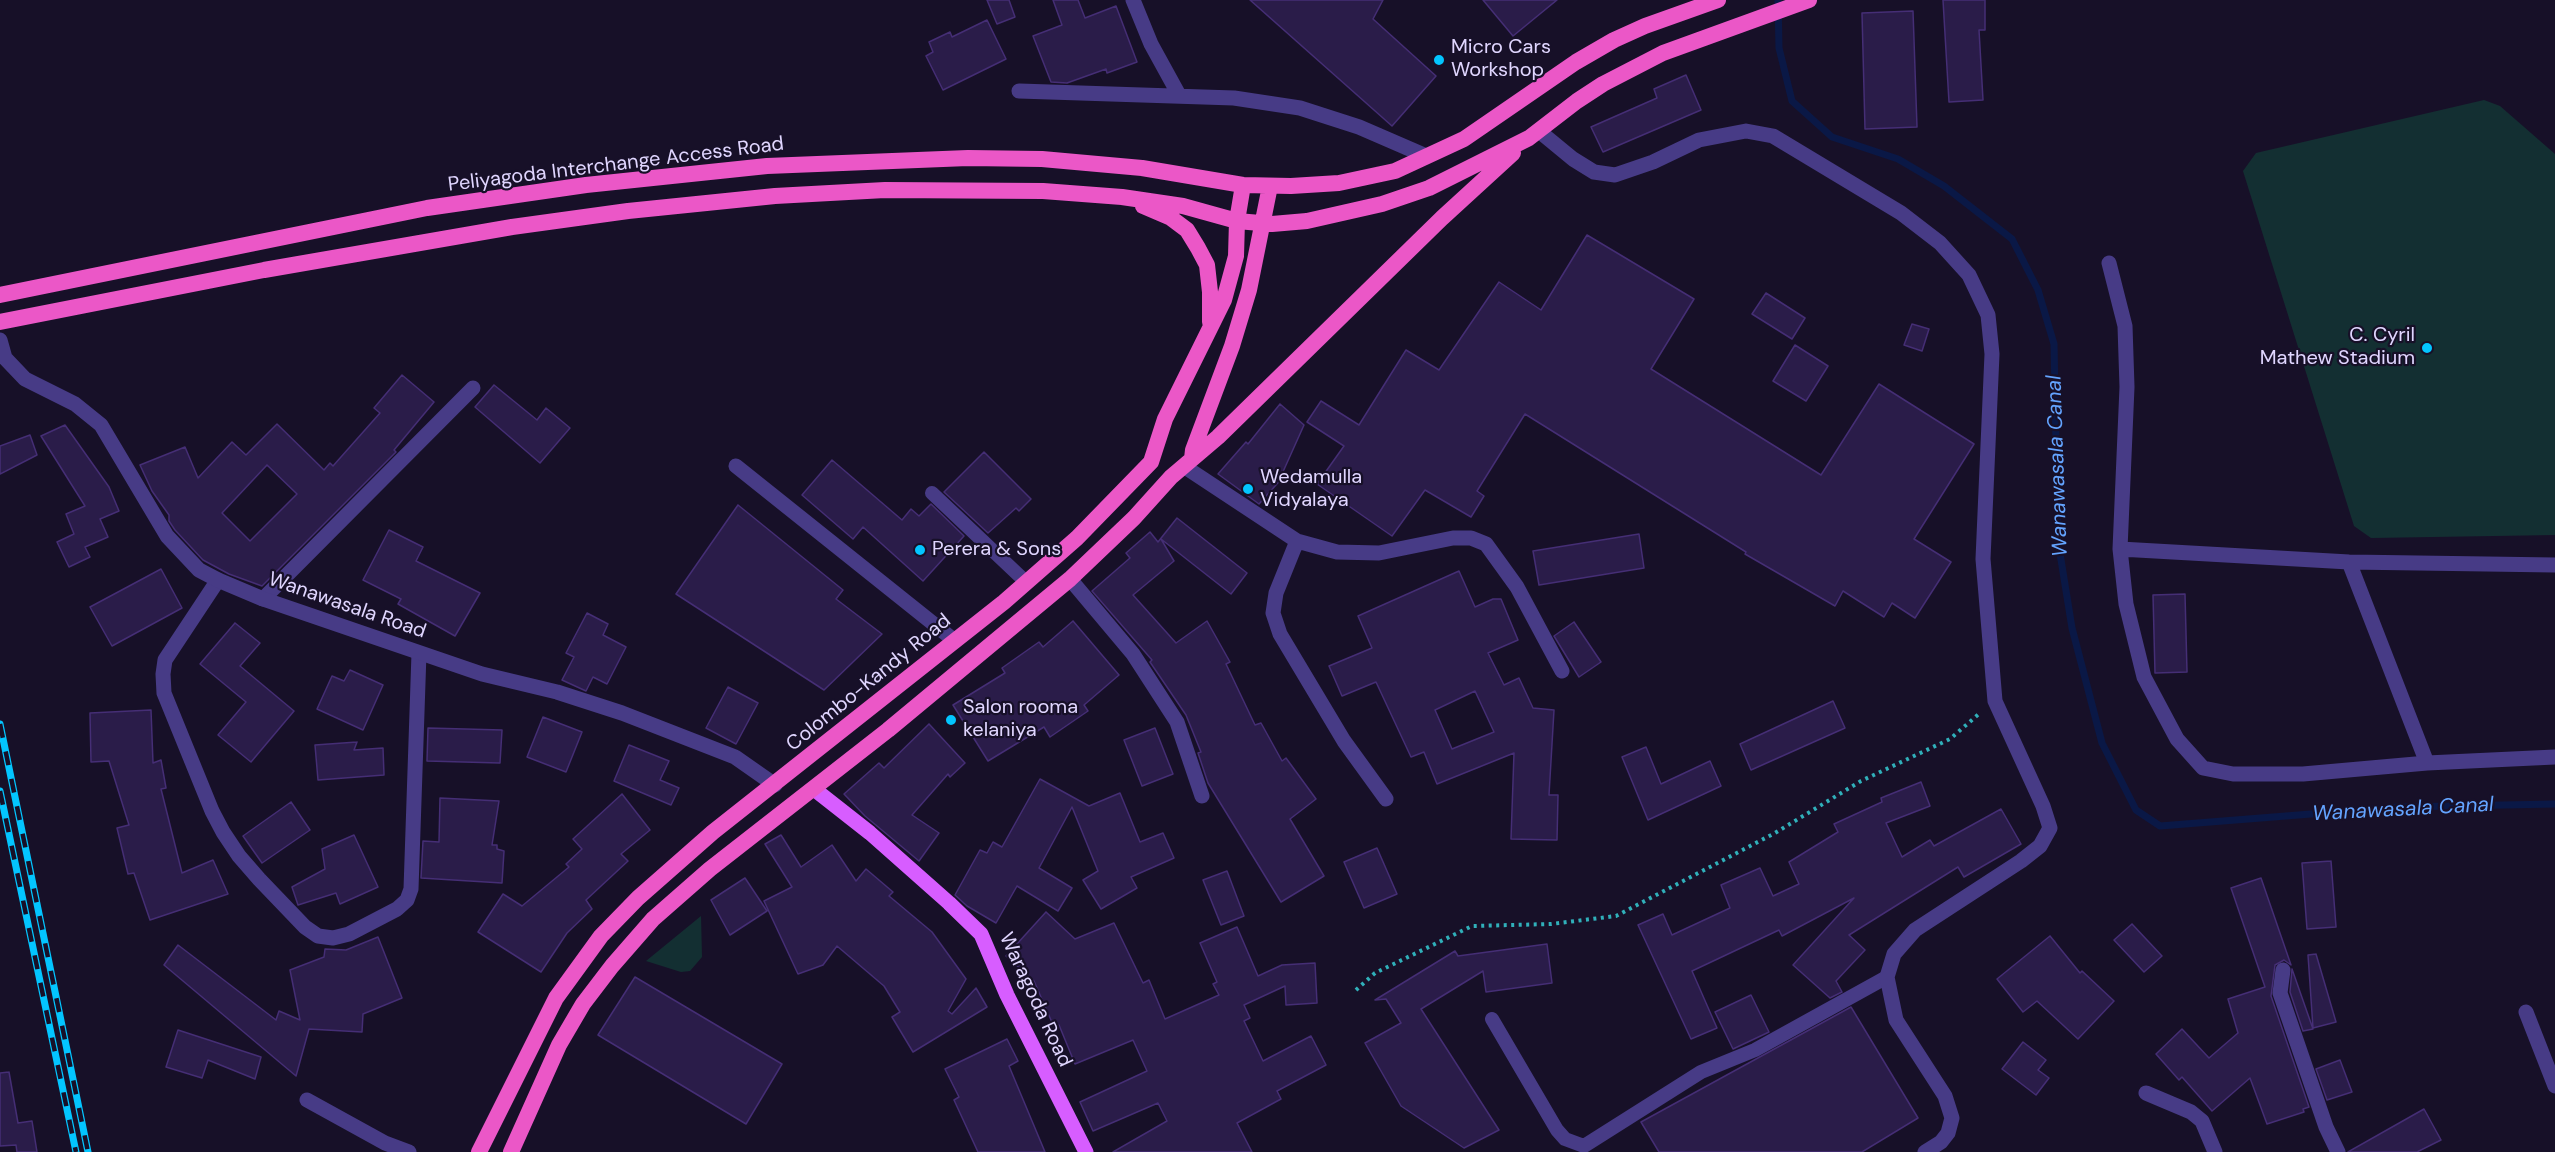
<!DOCTYPE html>
<style>
body{margin:0}
canvas{display:block;background:#171028}
</style>
<canvas width="2555" height="1152"></canvas>
<script>
const g = document.querySelector('canvas').getContext('2d');
g.lineJoin = 'round';
function paint(path, color) { g.fillStyle = color; g.fill(path, 'evenodd'); }
const poly = rows => new Path2D(rows.map(r => 'M' + r).join(''));
function trace(path, color, width, dash) { g.strokeStyle = color; g.lineWidth = width; g.lineCap = dash ? 'butt' : 'round'; g.setLineDash(dash || []); g.stroke(path); }
function label(font, color, halo, rows, align = 'center') {
  g.font = font + ' "DM Sans",sans-serif'; g.lineWidth = 4.5; g.setLineDash([]); g.textBaseline = 'middle'; g.strokeStyle = halo; g.fillStyle = color; for (const [text, x, y, turn = 0] of rows) {
    g.save(); g.translate(x, y); g.rotate((+turn || 0) * Math.PI / 180); g.textAlign = isNaN(turn) ? turn : align; if (halo) g.strokeText(text, 0, 0); g.fillText(text, 0, 0); g.restore();
  }
}
const green = poly([
 [2484,100,2500,106,2555,154,2555,535,2371,538,2354,526,2243,171,2256,153],
 [701,916,702,957,690,971,681,972,646,961]
]);
const stream = poly([
 [1778,0,1779,48,1792,101,1832,137,1898,159,1944,186,2012,239,2038,290,2054,344,2058,541,2072,628,2102,743,2136,810,2160,826,2399,807,2555,804]
]);
const building = poly([
 [987,0,1009,0,1015,17,997,24,987,0],
 [1053,0,1078,0,1085,18,1116,6,1137,62,1107,73,1106,69,1067,83,1051,82,1033,36,1062,25,1053,0],
 [1250,0,1383,0,1373,19,1436,76,1392,126,1250,0],
 [1483,0,1557,0,1513,36,1483,0],
 [1943,0,1985,0,1985,30,1979,30,1983,100,1949,102,1943,0],
 [1913,11,1917,127,1865,129,1862,13,1913,11],
 [987,20,1006,59,943,90,926,56,933,52,929,42,950,32,952,37,987,20],
 [1686,75,1701,110,1603,152,1591,127,1657,98,1654,89,1686,75],
 [1587,235,1694,299,1651,369,1821,475,1879,384,1974,444,1914,539,1951,562,1915,618,1892,603,1884,617,1843,591,1835,606,1745,554,1746,552,1525,414,1477,491,1484,496,1471,517,1425,490,1392,536,1317,484,1344,446,1307,422,1321,401,1359,425,1406,350,1439,370,1499,282,1541,310,1587,235],
 [1766,293,1805,318,1792,339,1752,314,1766,293],
 [1912,324,1929,329,1922,351,1904,345,1912,324],
 [1795,345,1828,366,1806,401,1773,381,1795,345],
 [402,375,434,402,394,450,396,452,262,586,229,574,203,560,175,530,169,521,169,515,152,491,140,465,185,447,198,478,232,442,246,455,277,424,324,470,330,463,333,466,380,413,374,408,402,375],
 [267,465,297,494,250,541,222,513,267,465],
 [494,385,537,420,546,408,570,428,540,463,475,407,494,385],
 [1280,404,1304,425,1282,474,1284,476,1259,504,1218,474,1246,442,1248,444,1280,404],
 [65,425,109,487,119,511,100,519,108,537,85,547,90,557,69,567,57,542,74,534,66,514,85,506,41,436,65,425],
 [30,435,37,455,0,474,0,446,30,435],
 [984,452,1031,499,1019,511,1016,508,988,533,944,492,984,452],
 [832,460,902,520,911,509,919,516,931,504,964,536,923,581,863,527,853,539,802,495,832,460],
 [738,505,843,590,836,599,882,634,824,690,676,594,738,505],
 [1177,518,1247,573,1231,594,1161,539,1174,561,1133,595,1176,643,1207,621,1230,662,1226,664,1255,725,1261,723,1282,761,1286,758,1316,799,1290,819,1324,876,1281,902,1208,783,1198,753,1201,752,1186,715,1150,662,1152,660,1092,591,1130,558,1126,553,1150,532,1158,542,1177,518],
 [389,530,423,547,416,561,480,593,455,636,398,604,401,599,363,580,389,530],
 [1639,534,1644,568,1539,585,1533,551,1639,534],
 [161,569,182,608,112,646,90,607,161,569],
 [1459,571,1475,607,1493,599,1501,599,1518,640,1488,653,1504,685,1519,678,1533,708,1554,710,1549,795,1558,795,1557,840,1511,839,1514,753,1437,784,1424,752,1411,757,1376,682,1342,696,1329,666,1372,648,1358,616,1459,571],
 [1475,691,1494,732,1452,749,1435,710,1475,691],
 [2185,594,2187,672,2155,673,2153,595,2185,594],
 [587,613,608,624,603,635,626,647,607,684,593,677,586,691,562,680,574,657,566,653,587,613],
 [1073,621,1119,675,1084,705,1088,711,1050,737,1044,727,988,761,953,705,1005,673,1002,668,1039,642,1043,647,1073,621],
 [1574,622,1601,662,1579,677,1554,636,1574,622],
 [235,623,260,643,240,666,294,711,251,762,218,735,246,702,200,664,235,623],
 [350,670,383,685,363,730,317,709,332,676,344,681,350,670],
 [728,687,758,703,736,744,706,728,728,687],
 [1833,701,1845,728,1751,770,1740,744,1833,701],
 [151,710,153,763,161,760,166,788,161,789,182,873,213,860,228,894,150,920,134,873,128,874,117,828,129,825,109,761,91,762,90,713,151,710],
 [543,717,582,732,566,772,527,757,543,717],
 [929,724,965,763,950,777,948,774,912,815,939,833,919,861,865,816,844,794,879,763,884,768,929,724],
 [428,728,502,730,500,763,427,761,428,728],
 [1155,728,1173,774,1142,786,1124,740,1155,728],
 [357,742,354,750,383,748,384,775,318,780,315,745,357,742],
 [629,745,669,761,660,780,679,788,671,805,614,781,629,745],
 [1646,747,1661,784,1710,761,1721,786,1648,820,1622,757,1646,747],
 [1040,779,1089,806,1120,793,1140,842,1163,833,1174,858,1131,877,1137,888,1101,909,1083,880,1098,871,1072,807,1039,868,1072,888,1058,911,1017,886,996,923,967,906,955,895,980,850,987,853,993,842,1002,847,1040,779],
 [1921,782,1930,806,1886,823,1902,857,1930,840,1934,846,2001,809,2021,844,1964,877,1958,867,1849,935,1865,950,1836,981,1842,992,1830,998,1793,965,1854,898,1782,936,1779,930,1692,971,1717,1028,1691,1039,1638,925,1663,914,1672,935,1730,908,1721,885,1760,868,1773,896,1799,884,1789,862,1838,832,1834,824,1882,802,1881,798,1921,782],
 [622,794,650,830,621,854,628,861,586,900,592,909,567,933,541,972,478,932,503,894,522,906,569,867,566,864,582,849,573,839,622,794],
 [440,798,499,801,492,845,497,845,497,849,504,851,502,883,421,878,423,841,439,842,440,798],
 [291,802,310,830,262,863,243,836,291,802],
 [354,835,378,887,340,904,336,893,298,905,292,887,325,869,322,849,354,835],
 [781,835,801,867,832,845,856,881,866,869,893,892,889,896,932,932,966,979,948,1011,952,1014,976,988,987,1007,913,1052,892,1017,900,1012,884,986,837,946,823,965,798,974,764,901,792,887,765,844,781,835],
 [1377,848,1397,894,1364,908,1344,862,1377,848],
 [2331,861,2336,927,2307,929,2302,863,2331,861],
 [1227,871,1244,916,1221,925,1203,880,1227,871],
 [745,878,767,911,730,935,711,900,745,878],
 [2261,878,2291,965,2284,960,2275,965,2271,996,2309,1107,2303,1109,2304,1112,2267,1124,2250,1078,2212,1111,2182,1077,2179,1080,2156,1054,2182,1029,2209,1058,2238,1033,2228,999,2265,987,2231,888,2261,878],
 [1046,912,1075,939,1114,923,1143,983,1149,980,1165,1019,1219,995,1213,984,1217,982,1200,943,1237,927,1258,976,1282,965,1315,963,1317,1003,1286,1005,1285,986,1244,1005,1250,1018,1244,1021,1263,1061,1311,1036,1326,1065,1277,1091,1281,1099,1237,1123,1252,1152,1113,1152,1167,1121,1158,1103,1093,1131,1080,1102,1147,1071,1133,1040,1075,1064,1059,1025,1054,1027,1034,981,1006,956,1046,912],
 [2132,924,2162,956,2144,972,2114,940,2132,924],
 [2050,936,2080,973,2082,971,2114,1001,2078,1039,2037,1001,2023,1012,1997,979,2050,936],
 [378,937,402,998,363,1014,362,1032,309,1029,296,1076,164,965,178,945,276,1020,279,1011,300,1020,290,970,324,957,325,949,346,950,378,937],
 [1547,944,1552,983,1486,992,1483,971,1421,1009,1499,1130,1464,1148,1401,1106,1365,1043,1401,1023,1386,999,1375,1000,1455,951,1458,956,1547,944],
 [2316,954,2336,1022,2313,1028,2308,955,2316,954],
 [2292,969,2313,1029,2303,1031,2290,992,2292,969],
 [635,977,782,1064,746,1124,598,1035,635,977],
 [1751,995,1769,1032,1733,1049,1715,1012,1751,995],
 [1851,1007,1918,1118,1862,1152,1659,1152,1641,1122,1851,1007],
 [178,1030,261,1057,255,1079,208,1060,202,1078,166,1067,178,1030],
 [1007,1039,1018,1061,1009,1066,1045,1152,978,1152,954,1100,959,1097,945,1069,1007,1039],
 [2023,1042,2046,1060,2038,1070,2049,1078,2036,1095,2002,1069,2023,1042],
 [2340,1060,2352,1092,2327,1100,2316,1069,2340,1060],
 [9,1072,18,1123,32,1121,37,1152,17,1152,16,1145,0,1146,0,1073,9,1072],
 [2424,1109,2441,1140,2417,1152,2348,1152,2424,1109]
]);
const path = poly([
 [1356,990,1375,973,1472,926,1551,924,1616,916,1775,833,1861,781,1950,739,1980,713]
]);
const service = poly([
 [932,493,1026,582],
 [1492,1019,1557,1130,1565,1139,1584,1146,1701,1072,1755,1050,1887,977]
]);
const minor = poly([
 [1133,0,1151,44,1179,95],
 [1019,91,1234,98,1300,108,1359,127,1426,156],
 [1539,131,1573,159,1594,172,1615,175,1653,162,1699,140,1746,131,1773,136,1901,213,1940,243,1969,275,1988,315,1992,354,1983,559,1995,701,2043,806,2050,828,2040,846,2021,861,1915,930,1894,954,1887,977,1896,1020,1945,1096,1952,1118,1948,1133,1941,1142,1925,1152],
 [2109,263,2125,326,2127,387,2120,549,2126,604,2144,677,2177,739,2203,768,2233,774,2303,774,2427,763,2555,757],
 [736,466,955,641],
 [1185,467,1297,541,1276,593,1273,613,1280,634,1344,741,1386,799],
 [1297,541,1337,552,1379,553,1453,538,1471,538,1486,544,1517,587,1562,671],
 [2120,549,2349,562,2555,565],
 [2349,562,2427,763],
 [1070,579,1133,654,1177,722,1202,796],
 [218,580,165,660,163,674,164,693,212,811,223,832,239,856,259,879,305,927,318,936,333,938,349,934,397,909,407,900,411,889,419,653],
 [263,599,473,388],
 [2283,970,2280,993,2326,1127,2338,1152],
 [2526,1012,2555,1086],
 [2146,1093,2191,1112,2202,1121,2215,1152],
 [307,1100,385,1143,409,1152]
]);
const tertiary = poly([
 [0,340,5,358,25,379,75,404,101,425,167,536,199,570,218,580,263,599,482,674,557,692,622,713,735,757,775,785]
]);
const primary = poly([
 [814,789,870,833,949,903,981,934,1007,995,1086,1152]
]);
const trunk = poly([
 [1143,206,1171,218,1187,230,1198,248,1207,265,1210,292,1210,322],
 [0,295,427,208,586,185,767,166,968,158,1042,159,1142,168,1243,185,1291,186,1339,183,1395,171,1464,139,1576,62,1614,40,1645,26,1718,0],
 [0,322,264,270,512,227,628,211,775,196,885,190,1043,191,1122,197,1183,206,1237,221,1272,224,1307,221,1382,204,1429,188,1529,138,1577,101,1603,84,1663,53,1809,0],
 [1192,459,1193,450,1232,346,1249,290,1270,186],
 [479,1152,556,998,601,936,638,898,713,832,1004,602,1077,538,1151,462,1165,419,1224,300,1236,256,1237,221,1243,185],
 [511,1152,559,1045,583,1004,612,966,653,919,710,869,888,730,1070,579,1134,518,1171,477,1218,437,1442,218,1513,153]
]);
const rail = poly([
 [0,724,88,1152],
 [0,791,76,1152]
]);
const markers = [
 [1439,60,6,"#03c5ff"],
 [2427,348,6,"#03c5ff"],
 [1248,489,6,"#03c5ff"],
 [920,550,6,"#03c5ff"],
 [951,720,6,"#03c5ff"]
];
const poiNames = [
 ["Micro Cars",1451,48],
 ["Workshop",1451,71],
 ["C. Cyril",2415,336,"right"],
 ["Mathew Stadium",2415,359,"right"],
 ["Wedamulla",1260,478],
 ["Vidyalaya",1260,501],
 ["Perera & Sons",932,550],
 ["Salon rooma",963,708],
 ["kelaniya",963,731]
];
const streetNames = [
 ["Peliyagoda Interchange Access Road",616,165,-7],
 ["Wanawasala Road",347,606,19],
 ["Colombo-Kandy Road",869,683,-39],
 ["Waragoda Road",1035,1000,65]
];
const waterNames = [
 ["Wanawasala Canal",2058,466,-92],
 ["Wanawasala Canal",2403,810,-3]
];
paint(green, '#132f32');
trace(stream, '#0a1846', 7);
paint(building, '#2a1c49');
trace(building, '#452e75', 1.5);
trace(path, '#30b0ba', 4, [3, 4.5]);
trace(service, '#473b86', 14);
trace(minor, '#473b86', 15);
trace(tertiary, '#473b86', 15);
trace(primary, '#d75dff', 15);
trace(trunk, '#eb57c7', 16);
trace(rail, '#03c5ff', 7);
trace(rail, '#171028', 4.5, [14]);
for (const [x, y, r, color] of markers) { const dot = new Path2D(); dot.arc(x, y, r, 0, 2 * Math.PI); g.fillStyle = color; g.fill(dot); trace(dot, '#171028', 2); }
label('20px', '#e0d6ff', '#171028', poiNames, 'left');
label('20px', '#e0d6ff', '#171028', streetNames);
label('italic 21px', '#64a4ff', '#171028', waterNames);
</script>
